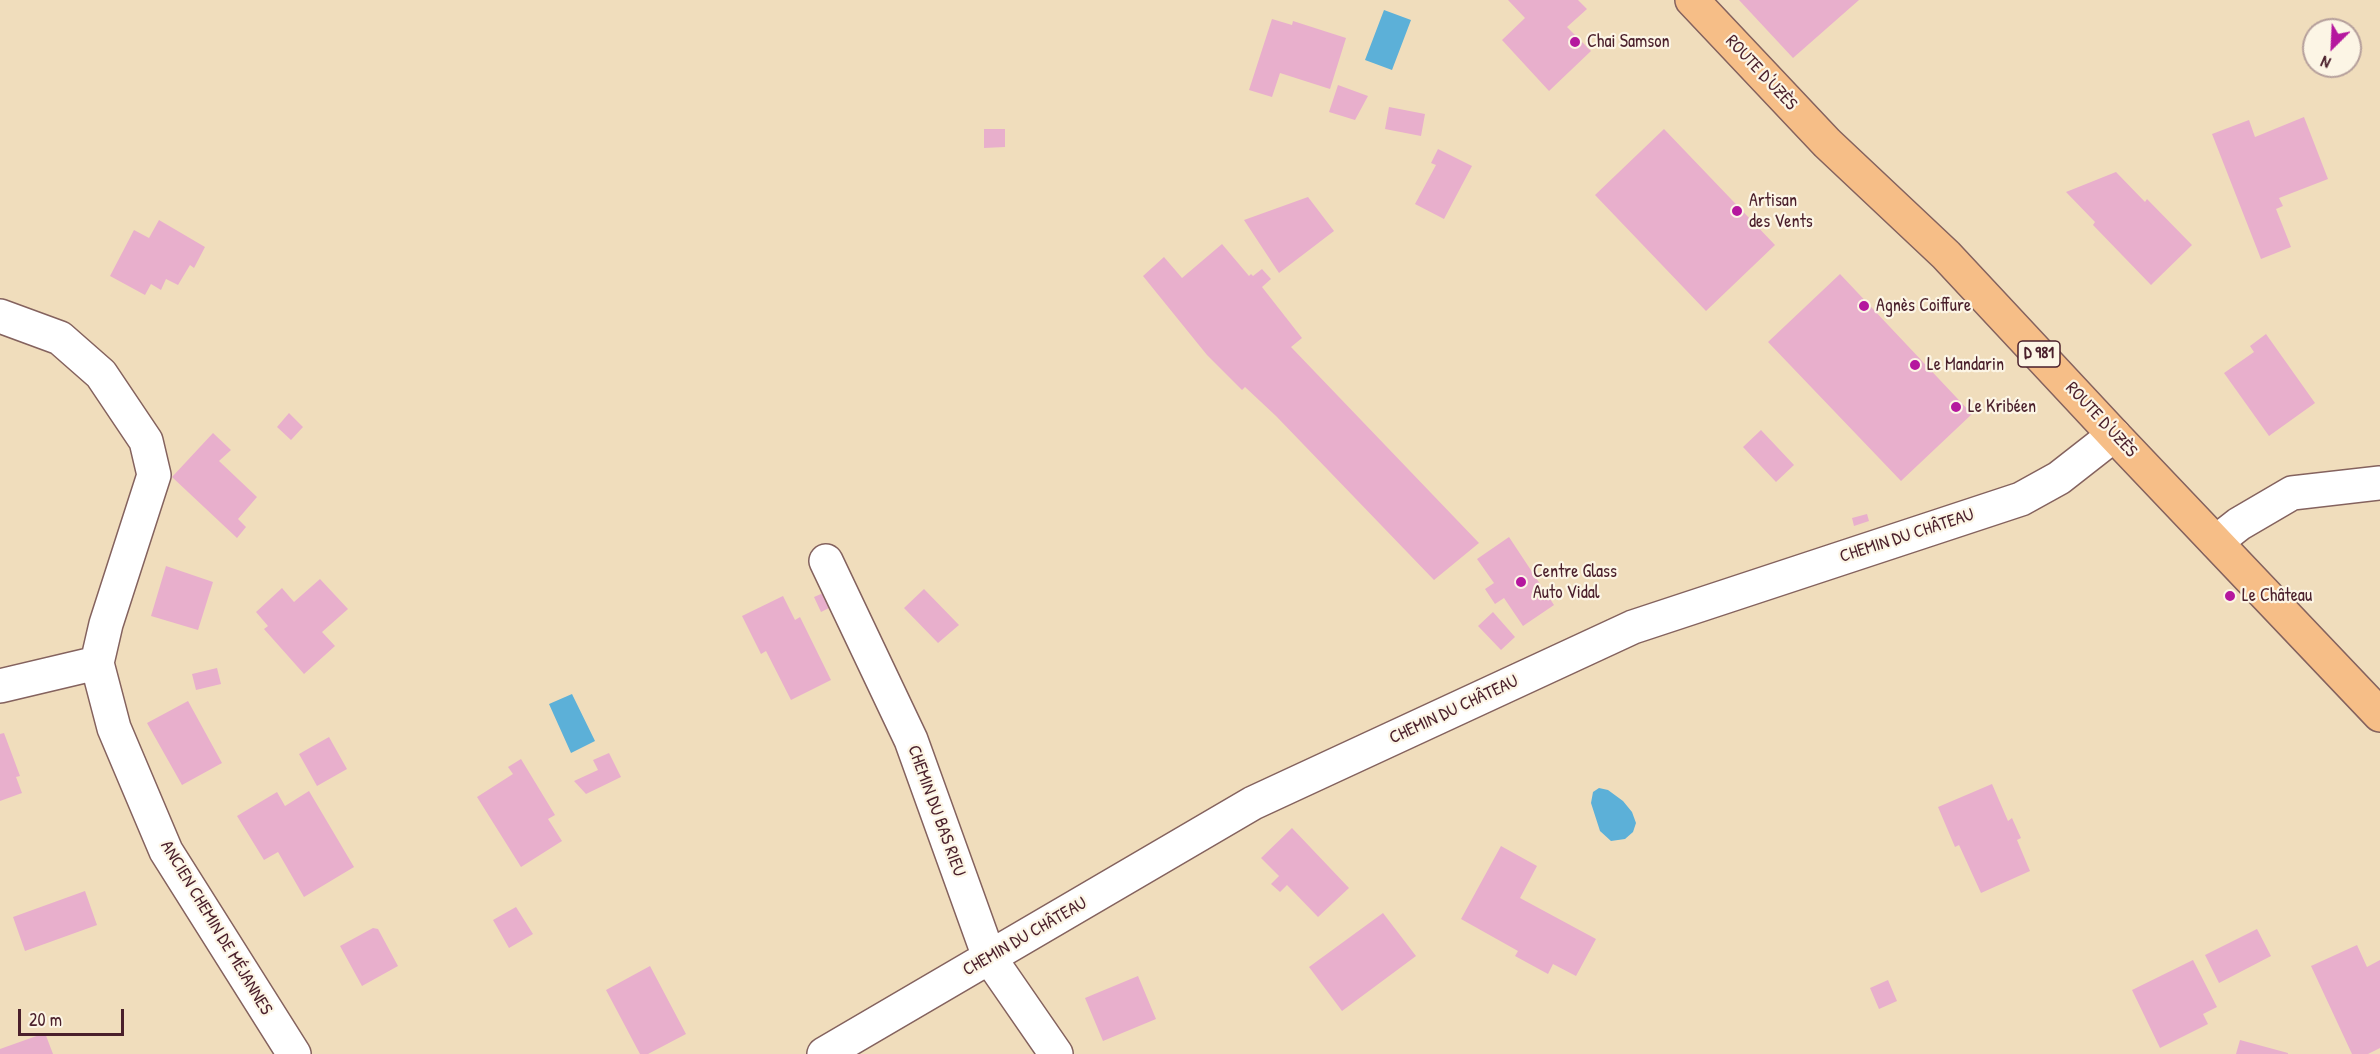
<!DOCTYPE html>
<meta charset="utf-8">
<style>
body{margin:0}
#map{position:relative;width:2380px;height:1054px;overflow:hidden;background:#f0ddbc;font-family:"Patrick Hand",sans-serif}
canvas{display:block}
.north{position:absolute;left:2302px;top:18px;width:60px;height:60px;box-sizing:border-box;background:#fcf5e5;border:2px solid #b59f9b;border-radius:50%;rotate:204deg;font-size:16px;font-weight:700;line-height:24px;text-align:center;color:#4a1f2b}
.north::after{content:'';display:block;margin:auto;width:21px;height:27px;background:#b5179e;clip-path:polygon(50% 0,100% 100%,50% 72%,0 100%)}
.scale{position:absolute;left:18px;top:1009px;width:106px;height:27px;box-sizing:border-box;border:3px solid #4a1f2b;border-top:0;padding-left:8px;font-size:18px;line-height:21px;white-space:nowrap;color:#4a1f2b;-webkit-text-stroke:4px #fcf5e5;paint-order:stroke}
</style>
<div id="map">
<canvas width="2380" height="1054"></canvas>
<div class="north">N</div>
<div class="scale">20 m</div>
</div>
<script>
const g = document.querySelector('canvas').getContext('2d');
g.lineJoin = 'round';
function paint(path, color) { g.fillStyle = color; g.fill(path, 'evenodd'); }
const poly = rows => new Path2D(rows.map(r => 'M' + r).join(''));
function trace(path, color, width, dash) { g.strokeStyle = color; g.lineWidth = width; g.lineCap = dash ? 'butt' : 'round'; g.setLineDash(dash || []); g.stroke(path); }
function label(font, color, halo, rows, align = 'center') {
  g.font = font + ' "Patrick Hand",sans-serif'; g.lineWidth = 4.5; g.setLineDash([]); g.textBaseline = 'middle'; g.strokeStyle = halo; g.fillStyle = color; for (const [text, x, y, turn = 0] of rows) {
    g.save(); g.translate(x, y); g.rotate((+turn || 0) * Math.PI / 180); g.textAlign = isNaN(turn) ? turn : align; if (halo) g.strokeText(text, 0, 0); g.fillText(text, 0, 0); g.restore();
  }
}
const water = poly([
 [1384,10,1411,20,1392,70,1365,60],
 [572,694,595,741,571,753,549,704],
 [1599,788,1608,790,1623,801,1632,812,1636,823,1633,832,1625,839,1611,841,1600,831,1591,803,1593,792]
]);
const building = poly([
 [1508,0,1578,0,1587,9,1567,27,1591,51,1549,91,1502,40,1525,18],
 [1739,0,1859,0,1793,58],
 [1272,19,1292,25,1293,21,1346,38,1330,89,1280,73,1272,97,1249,90],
 [1338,85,1368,96,1355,120,1329,112],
 [1389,107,1425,114,1421,136,1385,129],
 [2304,117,2328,179,2279,198,2283,206,2276,209,2291,247,2261,259,2212,134,2249,120,2255,137],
 [984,129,1005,129,1005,147,984,148],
 [1664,129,1775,245,1706,311,1595,195],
 [1438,149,1472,166,1444,219,1415,204,1436,165,1431,163],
 [2116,172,2145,202,2147,199,2192,245,2151,285,2093,225,2095,222,2066,192],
 [1308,197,1334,231,1279,273,1244,220],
 [159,220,205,247,194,268,190,265,178,285,166,279,161,290,151,284,145,295,110,276,134,230,149,238],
 [1222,244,1249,276,1251,274,1253,276,1262,269,1271,279,1262,287,1302,338,1291,347,1479,543,1434,580,1276,416,1245,387,1242,390,1207,355,1143,276,1164,257,1182,278],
 [1840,274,1972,414,1901,481,1768,342],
 [2266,334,2315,403,2269,436,2224,373,2254,352,2250,346],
 [289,413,303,427,291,440,277,427],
 [1761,430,1794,465,1776,482,1743,447],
 [213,433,231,450,219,461,257,497,238,519,246,527,237,538,172,477],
 [1867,514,1869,521,1854,526,1852,518],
 [1509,537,1554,605,1523,626,1504,598,1495,604,1485,589,1494,583,1477,559],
 [166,566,213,582,198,630,151,616],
 [320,579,348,609,322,632,335,646,304,674,264,629,268,626,256,612,282,588,294,602],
 [924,589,959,625,938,643,904,608],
 [828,591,835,605,821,612,814,597],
 [783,596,795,620,800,617,831,680,791,700,766,651,761,654,742,616],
 [1493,612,1515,637,1501,650,1478,626],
 [217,668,221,684,196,690,192,674],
 [188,701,222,763,182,785,147,723],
 [4,733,20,776,16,777,22,793,0,801,0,734],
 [329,737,347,769,317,786,299,754],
 [609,753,621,777,586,794,574,781,598,770,593,760],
 [521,759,555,815,548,819,562,841,521,867,477,797,513,774,508,767],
 [1992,784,2008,821,2012,818,2021,838,2017,840,2030,871,1981,893,1959,845,1955,847,1938,807],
 [309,791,354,867,304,897,278,852,264,860,237,816,277,792,285,806],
 [1292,828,1349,888,1318,917,1287,885,1280,892,1271,884,1279,876,1261,858],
 [1501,846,1537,866,1520,898,1596,939,1576,976,1553,964,1548,974,1515,956,1518,951,1461,919],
 [85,891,97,925,25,951,13,917],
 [516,907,533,934,509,948,493,920],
 [1383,913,1416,956,1342,1011,1309,967],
 [373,928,378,929,398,966,362,986,340,946],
 [2257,929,2271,956,2219,983,2205,955],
 [2357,945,2367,967,2380,960,2380,1048,2368,1054,2352,1054,2311,966],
 [2193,960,2217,1007,2203,1014,2208,1024,2160,1048,2132,990],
 [650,966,686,1034,648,1054,640,1054,606,990],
 [1138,976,1156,1019,1103,1041,1085,998],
 [1888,980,1897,1001,1879,1009,1870,988],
 [45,1033,53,1054,0,1054,0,1049],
 [2240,1040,2288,1053,2288,1054,2236,1054]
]);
const minor = poly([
 [0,316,60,338,101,374,146,441,154,475,106,624,97,663,114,728,166,851,294,1054],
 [2216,542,2239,524,2292,493,2380,483],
 [826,561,911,740,989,957,1056,1054],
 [0,686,97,663],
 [824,1054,1253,803,1633,627,2021,499,2059,478,2114,435]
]);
const major = poly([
 [1692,0,1827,143,1946,255,2114,435,2380,715]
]);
const markers = [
 [1575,42,6,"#b5179e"],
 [1737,211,6,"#b5179e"],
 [1864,306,6,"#b5179e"],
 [1915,365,6,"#b5179e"],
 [1956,407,6,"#b5179e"],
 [1521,582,6,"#b5179e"],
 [2230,596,6,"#b5179e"]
];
const shields = [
 [2039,354,42]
];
const shieldNames = [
 ["D 981",2039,354]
];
const poiNames = [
 ["Chai Samson",1587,42],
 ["Artisan",1749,201],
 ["des Vents",1749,222],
 ["Agnès Coiffure",1876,306],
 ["Le Mandarin",1927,365],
 ["Le Kribéen",1968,407],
 ["Centre Glass",1533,572],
 ["Auto Vidal",1533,593],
 ["Le Château",2242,596]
];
const streetNames = [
 ["ROUTE D'UZÈS",1761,73,47],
 ["ROUTE D'UZÈS",2101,420,47],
 ["CHEMIN DU CHÂTEAU",1907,536,-18],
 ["CHEMIN DU CHÂTEAU",1454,710,-25],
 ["CHEMIN DU BAS RIEU",936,811,70],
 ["ANCIEN CHEMIN DE MÉJANNES",216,928,59],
 ["CHEMIN DU CHÂTEAU",1025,937,-30]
];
paint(water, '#5cb0d8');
paint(building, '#e8afcc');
trace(minor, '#84625e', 36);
trace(major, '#84625e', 36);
trace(minor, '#fff', 33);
trace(major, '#f6be87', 33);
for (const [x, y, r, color] of markers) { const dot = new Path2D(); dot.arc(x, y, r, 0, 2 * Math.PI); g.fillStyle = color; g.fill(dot); trace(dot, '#fcf5e5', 2); }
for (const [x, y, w] of shields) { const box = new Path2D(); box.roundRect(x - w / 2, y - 13, w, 26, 4.5); g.fillStyle = '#fcf5e5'; g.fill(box); trace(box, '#4a1f2b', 1.5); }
label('bold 16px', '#4a1f2b', null, shieldNames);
label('18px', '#4a1f2b', '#fcf5e5', poiNames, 'left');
label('18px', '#4a1f2b', '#fcf5e5', streetNames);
</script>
